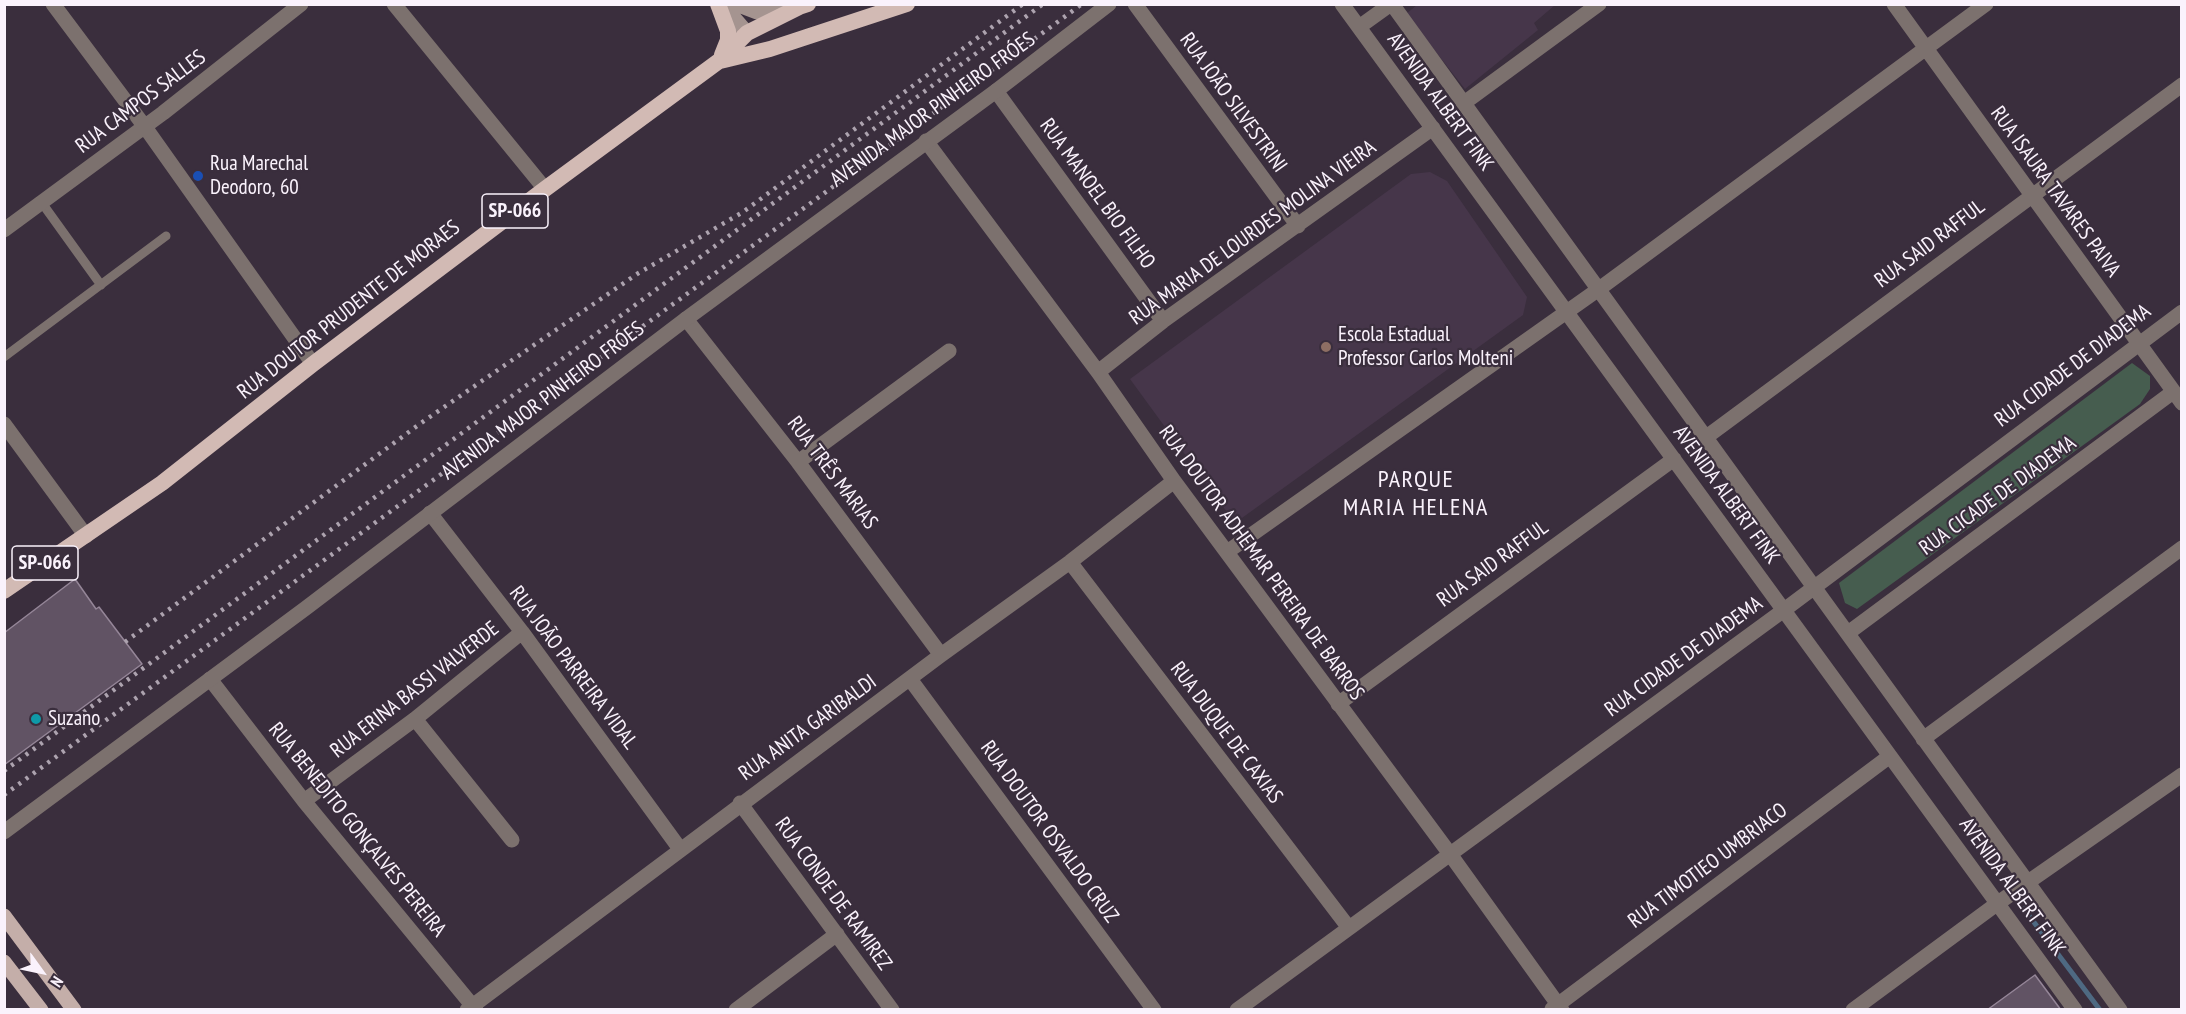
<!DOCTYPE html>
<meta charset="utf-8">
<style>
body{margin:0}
#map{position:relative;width:2186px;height:1014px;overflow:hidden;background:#3a2e3d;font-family:"PT Sans Narrow",sans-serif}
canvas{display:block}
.frame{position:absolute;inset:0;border:6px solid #faf2fc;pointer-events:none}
.north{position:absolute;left:12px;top:942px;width:60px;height:60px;-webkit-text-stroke:4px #3a2e3d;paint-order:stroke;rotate:123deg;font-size:16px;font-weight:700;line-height:24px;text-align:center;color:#faf2fc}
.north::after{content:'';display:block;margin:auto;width:21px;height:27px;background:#faf2fc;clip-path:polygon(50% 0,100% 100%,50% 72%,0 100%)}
</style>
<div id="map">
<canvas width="2186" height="1014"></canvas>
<div class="frame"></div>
<div class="north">N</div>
</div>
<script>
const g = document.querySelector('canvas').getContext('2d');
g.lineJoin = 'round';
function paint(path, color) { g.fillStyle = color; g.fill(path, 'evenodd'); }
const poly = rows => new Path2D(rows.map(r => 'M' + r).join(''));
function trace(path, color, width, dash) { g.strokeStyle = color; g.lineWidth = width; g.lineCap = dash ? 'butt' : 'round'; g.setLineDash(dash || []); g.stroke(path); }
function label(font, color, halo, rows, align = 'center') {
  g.font = font + ' "PT Sans Narrow",sans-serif'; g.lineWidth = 4.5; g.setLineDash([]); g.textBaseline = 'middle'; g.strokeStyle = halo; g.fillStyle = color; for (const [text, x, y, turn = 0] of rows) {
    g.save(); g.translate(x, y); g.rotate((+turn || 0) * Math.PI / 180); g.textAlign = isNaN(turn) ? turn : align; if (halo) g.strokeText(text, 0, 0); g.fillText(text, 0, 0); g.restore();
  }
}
const built = poly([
 [1417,5,1555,5,1534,23,1538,30,1465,89,1406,14],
 [1430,172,1447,181,1527,297,1523,315,1235,523,1130,379,1411,174]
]);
const green = poly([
 [2132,363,2150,376,2150,389,2140,404,1857,609,1845,603,1839,583]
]);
const stream = poly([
 [2024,909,2100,1010]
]);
const building = poly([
 [75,579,96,609,99,607,142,664,4,765,4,633,75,579],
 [2035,975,2061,1010,1987,1010,2035,975]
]);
const service = poly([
 [42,203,101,285],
 [4,357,166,236]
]);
const minor = poly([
 [53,4,145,127,313,364],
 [394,4,545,189],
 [1135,4,1298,226],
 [1342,4,2075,1010],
 [1392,4,2120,1010],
 [1894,4,2182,403],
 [1359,27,1391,4],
 [996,91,1163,321],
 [1464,103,1599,4],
 [926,141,1098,372,1174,481,1450,854,1562,1010],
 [4,230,163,113,301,4],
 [686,319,798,462,941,655],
 [1098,372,1163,321,1433,128],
 [4,424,86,536],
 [1705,438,2182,85],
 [798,462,949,351],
 [430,513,522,632,680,849],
 [1227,552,1599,289,1986,4],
 [1070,562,1349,928],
 [1848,633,2173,392],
 [210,679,304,801,476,1010],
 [910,679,1154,1010],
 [1338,704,1674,459],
 [415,719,512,840],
 [1923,739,2182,548],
 [304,801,415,719,522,632],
 [740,803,892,1010],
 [1552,1009,1890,756],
 [467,1010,941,655,1070,562,1174,481],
 [736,1010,837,934],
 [1237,1010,1784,610,2182,312],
 [1853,1010,1998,903,2182,775]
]);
const tertiary = poly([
 [4,832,306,608,686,319,996,91,1109,4]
]);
const secondary = poly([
 [722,4,747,33],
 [736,4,757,12,774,12,790,8]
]);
const primary = poly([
 [4,916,74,1010],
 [4,962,41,1010]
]);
const trunk = poly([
 [718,4,728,31,728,40,722,55],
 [720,61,770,49,907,4],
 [4,591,162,483,313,364,545,189,719,61,747,33,799,7,808,4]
]);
const rail = poly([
 [125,642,421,423,637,274,743,212,1023,4],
 [4,771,1043,4],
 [4,795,1082,4]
]);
const markers = [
 [198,176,6,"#1a4fb4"],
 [1326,347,6,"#8d6e63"],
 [36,719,6,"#0f9aa8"]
];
const shields = [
 [515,211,66],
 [45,563,66]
];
const shieldNames = [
 ["SP-066",515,211],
 ["SP-066",45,563]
];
const streetNames = [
 ["RUA CAMPOS SALLES",141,102,-37],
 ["AVENIDA ALBERT FINK",1440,102,54],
 ["RUA JOÃO SILVESTRINI",1233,103,54],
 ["AVENIDA MAJOR PINHEIRO FRÓES",933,110,-36],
 ["RUA ISAURA TAVARES PAIVA",2055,192,54],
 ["RUA MANOEL BIO FILHO",1097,194,54],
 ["RUA MARIA DE LOURDES MOLINA VIEIRA",1253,233,-36],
 ["RUA SAID RAFFUL",1930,244,-37],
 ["RUA DOUTOR PRUDENTE DE MORAES",349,310,-38],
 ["RUA CIDADE DE DIADEMA",2073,366,-37],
 ["AVENIDA MAJOR PINHEIRO FRÓES",543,401,-37],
 ["RUA TRÊS MARIAS",832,473,53],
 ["AVENIDA ALBERT FINK",1726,495,54],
 ["RUA CICADE DE DIADEMA",1998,496,-36],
 ["RUA DOUTOR ADHEMAR PEREIRA DE BARROS",1261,563,54],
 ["RUA SAID RAFFUL",1493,564,-36],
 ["RUA CIDADE DE DIADEMA",1684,657,-36],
 ["RUA JOÃO PARREIRA VIDAL",573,668,53],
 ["RUA ERINA BASSI VALVERDE",415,690,-38],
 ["RUA ANITA GARIBALDI",808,728,-36],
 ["RUA DUQUE DE CAXIAS",1226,733,53],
 ["RUA BENEDITO GONÇALVES PEREIRA",357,830,51],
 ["RUA DOUTOR OSVALDO CRUZ",1049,832,54],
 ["RUA TIMOTIEO UMBRIACO",1708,866,-37],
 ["AVENIDA ALBERT FINK",2012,887,54],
 ["RUA CONDE DE RAMIREZ",833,894,54]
];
const poiNames = [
 ["Rua Marechal",210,164],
 ["Deodoro, 60",210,188],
 ["Escola Estadual",1338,335],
 ["Professor Carlos Molteni",1338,359],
 ["Suzano",48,719]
];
const quarterNames = [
 ["PARQUE",1416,480],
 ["MARIA HELENA",1416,508]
];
paint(built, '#46364a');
paint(green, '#465d4f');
trace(stream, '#4e6982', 5);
paint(building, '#615364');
trace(building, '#958698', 1.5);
trace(service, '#7c716e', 9);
trace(minor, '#7c716e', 15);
trace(tertiary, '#7c716e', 15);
trace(secondary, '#a59490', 15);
trace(primary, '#c4aea9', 15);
trace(trunk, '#d2bab4', 16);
trace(rail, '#ada3af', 4.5, [3, 6]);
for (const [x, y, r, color] of markers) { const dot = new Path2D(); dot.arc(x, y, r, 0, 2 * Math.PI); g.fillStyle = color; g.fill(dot); trace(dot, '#3a2e3d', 2); }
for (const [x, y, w] of shields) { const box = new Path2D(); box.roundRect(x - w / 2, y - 17, w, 34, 4.5); g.fillStyle = '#3a2e3d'; g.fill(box); trace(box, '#faf2fc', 1.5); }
label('bold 20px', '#faf2fc', null, shieldNames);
label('21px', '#faf2fc', '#3a2e3d', streetNames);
label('21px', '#faf2fc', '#3a2e3d', poiNames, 'left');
g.letterSpacing = '1.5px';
label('24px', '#faf2fc', '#3a2e3d', quarterNames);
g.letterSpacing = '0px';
</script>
